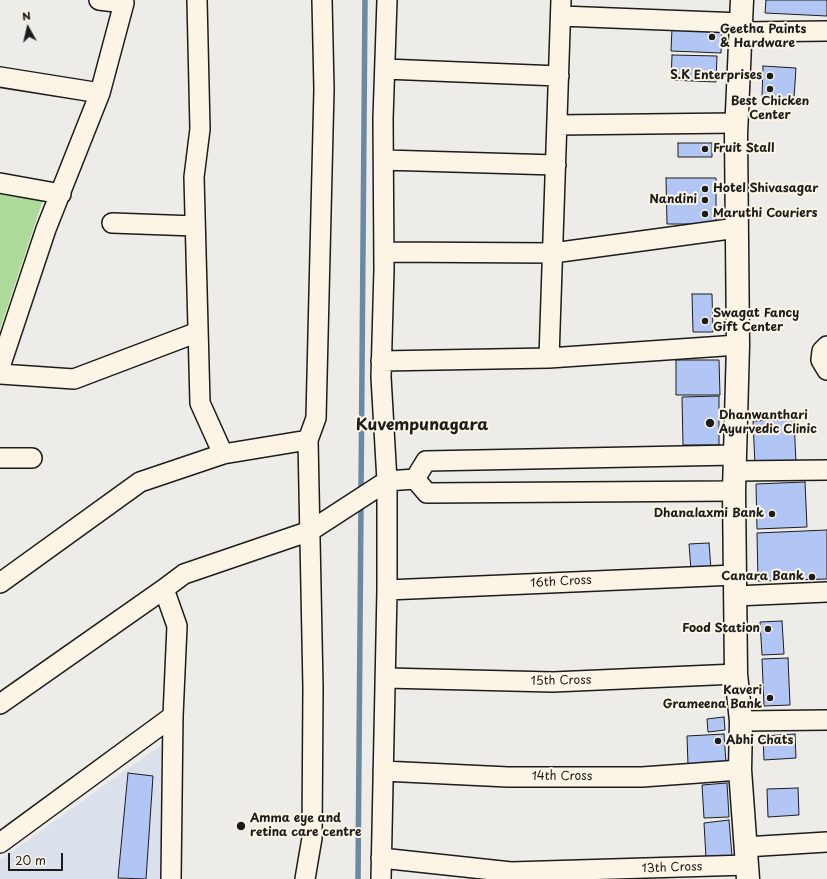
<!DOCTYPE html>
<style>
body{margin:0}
#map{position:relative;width:827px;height:879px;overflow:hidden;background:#edece8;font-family:"Playpen Sans",sans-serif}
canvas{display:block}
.north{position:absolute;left:8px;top:8px;width:40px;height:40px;-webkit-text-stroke:3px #fcf5e5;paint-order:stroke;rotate:352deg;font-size:11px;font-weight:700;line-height:16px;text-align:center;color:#1c1c1c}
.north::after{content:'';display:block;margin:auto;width:14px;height:18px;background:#1c1c1c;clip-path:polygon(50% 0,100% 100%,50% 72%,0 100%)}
.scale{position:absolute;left:8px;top:853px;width:55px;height:18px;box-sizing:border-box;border:2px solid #1c1c1c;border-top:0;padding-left:5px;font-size:12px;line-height:14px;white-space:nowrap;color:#1c1c1c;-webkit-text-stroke:3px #fcf5e5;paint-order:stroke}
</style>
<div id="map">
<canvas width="827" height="879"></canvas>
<div class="north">N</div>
<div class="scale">20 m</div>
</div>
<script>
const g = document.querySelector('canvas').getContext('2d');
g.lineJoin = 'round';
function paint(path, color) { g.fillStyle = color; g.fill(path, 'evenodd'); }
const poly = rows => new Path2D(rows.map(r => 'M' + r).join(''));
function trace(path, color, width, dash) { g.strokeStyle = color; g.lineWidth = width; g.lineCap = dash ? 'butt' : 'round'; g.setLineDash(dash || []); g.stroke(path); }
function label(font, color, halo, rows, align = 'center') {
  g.font = font + ' "Playpen Sans",sans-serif'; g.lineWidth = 4; g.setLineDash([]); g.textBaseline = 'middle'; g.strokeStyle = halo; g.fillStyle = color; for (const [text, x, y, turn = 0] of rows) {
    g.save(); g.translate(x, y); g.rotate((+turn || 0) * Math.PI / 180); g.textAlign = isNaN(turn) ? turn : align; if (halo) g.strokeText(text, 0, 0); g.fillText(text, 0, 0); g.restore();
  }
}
const built = poly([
 [161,745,161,879,0,879,0,860]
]);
const green = poly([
 [0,191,44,197,0,329]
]);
const stream = poly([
 [361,493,365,0],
 [358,879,361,503]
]);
const building = poly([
 [766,0,827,0,827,16,765,13,766,0],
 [672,28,722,30,721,53,671,51,672,28],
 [672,55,717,56,716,82,671,80,672,55],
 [763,66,796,68,794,98,762,97,763,66],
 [678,143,712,143,712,157,678,157,678,143],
 [666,178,716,178,716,224,667,224,666,178],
 [692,294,712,294,713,332,693,332,692,294],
 [676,360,719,360,720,395,676,395,676,360],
 [719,396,719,445,683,445,682,397,719,396],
 [794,419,796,463,755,465,753,421,794,419],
 [805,482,807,527,757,529,756,484,805,482],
 [827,530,827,579,758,581,757,533,827,530],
 [709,543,711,569,691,570,689,544,709,543],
 [782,621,784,654,762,655,760,622,782,621],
 [788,658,790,705,764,706,762,659,788,658],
 [724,717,725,730,708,732,707,719,724,717],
 [724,734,726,763,688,765,687,736,724,734],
 [795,734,796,758,764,760,763,736,795,734],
 [128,773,153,776,146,879,118,878,128,773],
 [727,783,729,817,704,818,702,785,727,783],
 [798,788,799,815,768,817,767,789,798,788],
 [729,820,732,856,706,858,704,823,729,820]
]);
const street = poly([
 [197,0,200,129,194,177,200,403,223,454],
 [561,16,741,23],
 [741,32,827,31],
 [385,69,559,76],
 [0,77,100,93],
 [557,125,737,123],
 [384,160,556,165],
 [0,183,61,194],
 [112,223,195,226],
 [384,252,553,253,737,228],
 [827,346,822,351,821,360,827,370],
 [549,358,738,345],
 [381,361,549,358,561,0],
 [0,367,46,229,100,93,124,3,99,0],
 [0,374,74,379,198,332],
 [308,440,316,418,324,89,322,0],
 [0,458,32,458],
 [735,471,827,470],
 [415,479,426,461,735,455],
 [415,479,427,493,734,491],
 [0,583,140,482,223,454,308,440,313,688,312,838,305,879],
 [387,590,735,575],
 [735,596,827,592],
 [386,678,553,682,736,674],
 [0,704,164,589],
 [741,721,827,720],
 [383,771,508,777,642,777,740,770],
 [0,843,173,716],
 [745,847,827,842],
 [381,858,511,872,747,865],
 [171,879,173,716,177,626,164,589,184,574,310,531,387,481,415,479],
 [381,879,387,590,387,481,381,377,384,269,383,119,387,0]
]);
const secondary = poly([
 [742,0,736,134,738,345,734,491,736,674,741,721,740,770,748,879]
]);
const markers = [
 [712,37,4,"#1c1c1c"],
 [770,76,4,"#1c1c1c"],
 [770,89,4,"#1c1c1c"],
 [705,149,4,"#1c1c1c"],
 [705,189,4,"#1c1c1c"],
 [705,200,4,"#1c1c1c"],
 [705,214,4,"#1c1c1c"],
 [705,321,4,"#1c1c1c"],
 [710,423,5,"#1c1c1c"],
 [772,514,4,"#1c1c1c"],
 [812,577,4,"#1c1c1c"],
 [768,629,4,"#1c1c1c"],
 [770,698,4,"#1c1c1c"],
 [718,741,4,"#1c1c1c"],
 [241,826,5,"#1c1c1c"]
];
const poiNames = [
 ["Geetha Paints",720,30],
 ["& Hardware",720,44],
 ["S.K Enterprises",762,76,"right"],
 ["Best Chicken",770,102,"center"],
 ["Center",770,116,"center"],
 ["Fruit Stall",713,149],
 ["Hotel Shivasagar",713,189],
 ["Nandini",697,200,"right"],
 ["Maruthi Couriers",713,214],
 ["Swagat Fancy",713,314],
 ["Gift Center",713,328],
 ["Dhanwanthari",719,416],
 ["Ayurvedic Clinic",719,430],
 ["Dhanalaxmi Bank",764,514,"right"],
 ["Canara Bank",804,577,"right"],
 ["Food Station",760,629,"right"],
 ["Kaveri",762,691,"right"],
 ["Grameena Bank",762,705,"right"],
 ["Abhi Chats",726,741],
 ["Amma eye and",250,819],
 ["retina care centre",250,833]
];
const streetNames = [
 ["16th Cross",561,582,-3],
 ["15th Cross",561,681,-1],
 ["14th Cross",562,777],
 ["13th Cross",672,868,-2]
];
const districtNames = [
 ["Kuvempunagara",422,426]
];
paint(built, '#dbe1ec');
paint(green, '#addb9a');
trace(stream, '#698aa2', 5.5);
paint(building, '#b2c6f5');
trace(building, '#1c1c1c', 1);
trace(street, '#1c1c1c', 22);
trace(secondary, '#1c1c1c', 25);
trace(street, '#fcf5e5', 19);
trace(secondary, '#fcf5e5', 22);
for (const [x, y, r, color] of markers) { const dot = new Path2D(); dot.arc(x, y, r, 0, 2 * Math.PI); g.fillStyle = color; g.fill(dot); trace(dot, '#fcf5e5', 1.5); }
label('bold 12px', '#1c1c1c', '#fcf5e5', poiNames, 'left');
label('12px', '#1c1c1c', '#fcf5e5', streetNames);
label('bold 16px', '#1c1c1c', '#fcf5e5', districtNames);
</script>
